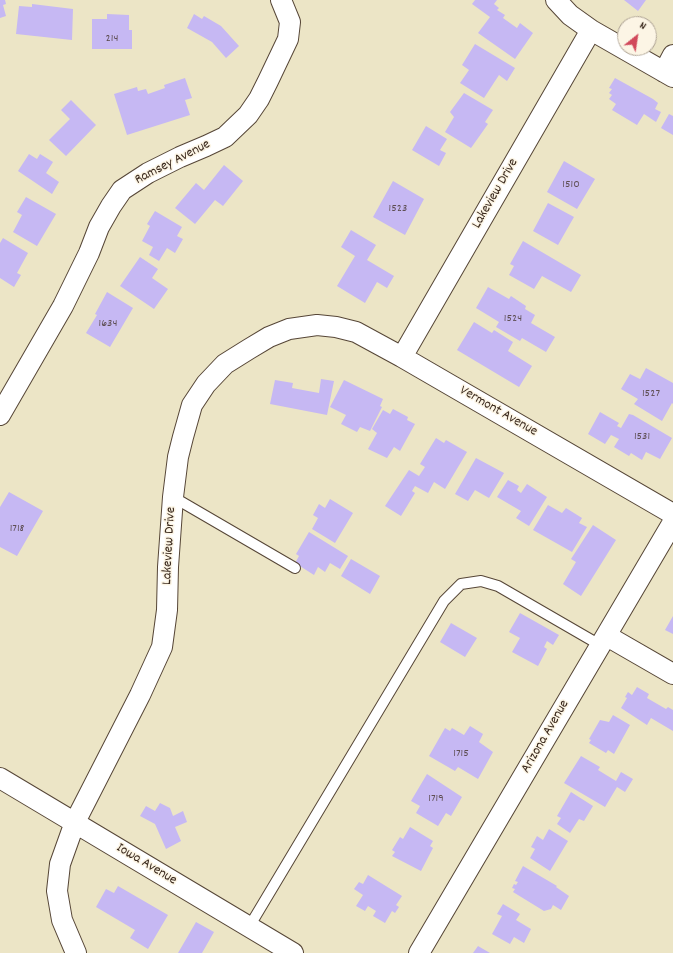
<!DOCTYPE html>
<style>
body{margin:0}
#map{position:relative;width:673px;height:953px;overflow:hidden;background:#ece5c6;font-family:Dekko,sans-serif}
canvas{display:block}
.north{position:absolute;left:617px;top:16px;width:40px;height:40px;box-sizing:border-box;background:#fcf5e5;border:1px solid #afa495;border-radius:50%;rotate:30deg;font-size:11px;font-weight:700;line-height:16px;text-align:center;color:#3b2a1e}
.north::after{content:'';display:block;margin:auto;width:14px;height:18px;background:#d1495b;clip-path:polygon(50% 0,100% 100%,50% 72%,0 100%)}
</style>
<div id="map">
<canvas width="673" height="953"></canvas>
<div class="north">N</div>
</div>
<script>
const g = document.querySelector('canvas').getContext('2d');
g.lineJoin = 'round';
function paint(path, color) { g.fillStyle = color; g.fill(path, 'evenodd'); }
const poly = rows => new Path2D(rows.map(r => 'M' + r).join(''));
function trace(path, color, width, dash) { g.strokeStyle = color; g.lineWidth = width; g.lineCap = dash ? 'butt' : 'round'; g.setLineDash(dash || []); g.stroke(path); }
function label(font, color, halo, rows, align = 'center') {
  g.font = font + ' Dekko,sans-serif'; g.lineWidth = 3; g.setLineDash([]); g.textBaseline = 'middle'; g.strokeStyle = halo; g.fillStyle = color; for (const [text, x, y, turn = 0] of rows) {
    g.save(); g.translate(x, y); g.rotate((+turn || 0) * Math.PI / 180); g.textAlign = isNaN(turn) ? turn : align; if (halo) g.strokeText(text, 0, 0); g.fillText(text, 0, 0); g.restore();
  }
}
const building = poly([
 [0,0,5,0,6,4,3,5,6,16,0,18],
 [475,0,497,0,494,4,499,8,497,10,505,15,503,18,517,28,520,23,533,33,515,59,478,33,490,17,472,4],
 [624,0,646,0,638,11],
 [32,4,73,9,72,40,16,34,19,6,32,7],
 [107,14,129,15,129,30,132,30,132,49,92,49,92,19,107,19],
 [194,14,202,19,204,16,221,26,239,46,226,58,212,42,187,28],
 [475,44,515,68,507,81,499,75,484,98,460,83,469,70,462,65],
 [185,78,192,98,185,100,190,115,127,135,114,94,137,87,138,91,146,89,148,94,165,88,164,85],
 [615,78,653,99,658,103,655,109,661,112,656,122,644,114,637,125,612,110,616,104,609,99,612,95,609,93,612,89,609,88],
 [464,93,493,110,485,122,488,124,471,148,445,132,454,117,450,112],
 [71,100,96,125,66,156,49,140,70,119,61,110],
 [669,114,673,116,673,135,661,128],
 [426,126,447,139,440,150,446,153,439,166,412,150],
 [29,154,37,159,40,154,53,162,46,173,59,182,52,194,18,171],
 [564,161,595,179,577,209,547,192],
 [224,165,243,181,223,206,215,200,195,224,175,208,196,183,204,190],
 [393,181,424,199,405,235,373,217],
 [26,197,56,214,37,246,13,232,22,215,17,212],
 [548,203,574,217,558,245,533,231],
 [155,211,182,227,177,236,183,239,175,253,167,248,159,261,149,255,153,247,142,241,150,226,147,224],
 [351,230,376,245,367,260,394,276,387,288,377,282,365,303,337,286,355,256,341,247],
 [3,238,28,253,17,273,21,275,14,287,0,278,0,243],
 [523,241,581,275,571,292,542,276,534,289,509,275,514,266,510,264],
 [140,257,158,269,152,278,168,289,154,309,120,286],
 [488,287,509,299,511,296,526,306,525,309,535,315,531,323,555,337,546,352,522,338,520,341,496,327,499,322,476,308],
 [107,292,133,308,110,347,86,333,97,315,95,314],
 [474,322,492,333,494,330,513,342,508,351,532,366,519,387,457,350],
 [646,368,673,383,673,404,672,403,662,421,634,404,638,399,621,389,630,374,640,379],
 [321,379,334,381,327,415,270,404,275,380,293,383,292,388,319,393],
 [344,380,383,399,380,406,382,407,370,431,360,427,357,432,341,424,346,415,330,407],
 [393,409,408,417,407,420,415,424,400,451,394,447,387,458,368,449,377,433,372,429,383,410,390,414],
 [600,412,619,423,617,426,621,428,629,414,633,415,672,438,660,459,646,452,642,460,631,453,629,456,614,447,619,439,611,435,605,444,588,434],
 [436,438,444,443,446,440,467,452,445,489,434,482,428,493,415,486,412,491,415,493,401,516,385,506,409,470,419,476,425,467,420,464],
 [476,458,504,473,489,498,475,490,468,501,455,494],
 [508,480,519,486,517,490,521,493,527,484,547,497,529,526,516,518,521,511,497,497],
 [9,492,43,511,17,556,0,547,0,507],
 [330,499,353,513,335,543,312,529,318,518,313,515,319,504,325,508],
 [548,505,562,513,566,508,582,518,579,523,587,527,572,552,533,530],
 [593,525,616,540,581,596,563,584,576,562,571,559],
 [309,532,348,556,340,569,330,563,325,572,318,567,314,575,295,563,299,556,296,554],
 [351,559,380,576,370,594,341,576],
 [520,613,559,635,553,645,547,641,544,647,547,649,538,666,512,652,520,638,509,632],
 [673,616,673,634,665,630],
 [451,623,477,638,465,657,440,642],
 [637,687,649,694,647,698,666,709,668,707,673,710,673,731,651,718,647,725,621,708,627,698,625,697,628,692,632,695],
 [613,715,630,725,614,754,608,750,606,753,589,743,591,740,589,739,600,720,609,722],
 [470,726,483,734,479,742,493,752,478,779,458,767,455,771,429,756,445,728,450,731,452,728,464,735],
 [581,756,600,767,598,770,616,781,621,772,633,779,625,792,617,787,605,807,564,783],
 [427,774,462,797,451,816,446,813,438,826,416,813,420,806,411,801],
 [571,792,593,806,584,821,579,819,570,833,557,824,561,818,557,816],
 [160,803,170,808,173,816,183,811,187,822,175,827,181,841,166,849,155,824,140,816,146,806,155,811],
 [410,827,433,841,430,846,433,848,421,871,392,856,395,852,392,850,400,837,403,839],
 [549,829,568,841,550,871,530,858,535,849,531,847,537,836,543,840],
 [523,866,557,886,556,887,569,896,561,910,553,905,551,909,544,911,513,892,515,889,512,888,514,884,516,885,518,882,515,881],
 [368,875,402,896,396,905,399,907,395,913,392,911,385,923,373,916,376,911,368,906,365,911,356,906,363,895,354,889,359,882,363,884],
 [118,886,168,915,148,949,130,938,135,930,96,907,106,889,114,893],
 [503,904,520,914,516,920,531,929,524,943,514,937,510,944,492,934,502,916,497,914],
 [196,922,214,932,202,953,178,953],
 [478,946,490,953,473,953]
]);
const lane = poly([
 [173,497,295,568],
 [249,927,444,601,461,584,481,581,498,586,600,645]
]);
const street = poly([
 [556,0,570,15,591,30,673,77],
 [664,72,673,55],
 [402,357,591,30],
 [0,415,63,306,89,253,99,227,111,206,122,190,148,173,180,157,206,146,225,137,248,115,259,99,268,81,288,39,290,22,281,0],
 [607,636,673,674],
 [0,778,293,953],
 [76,953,62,920,57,891,60,864,75,822,140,695,162,647,167,610,168,567,173,497,178,457,183,437,192,405,206,384,225,364,249,349,269,337,289,329,317,325,336,327,356,332,402,357,673,514],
 [419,953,673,522]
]);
const numberNames = [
 ["214",112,39],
 ["1510",571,185],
 ["1523",398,209],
 ["1524",513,319],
 ["1634",108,324],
 ["1527",651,394],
 ["1531",642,437],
 ["1718",17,529],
 ["1715",461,754],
 ["1719",436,799]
];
const streetNames = [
 ["Ramsey Avenue",173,163,-27],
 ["Lakeview Drive",496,194,-60],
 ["Vermont Avenue",498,412,30],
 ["Lakeview Drive",170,546,-87],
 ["Arizona Avenue",546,737,-60],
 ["Iowa Avenue",146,865,31]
];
paint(building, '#c6b8f3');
trace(lane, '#564637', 12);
trace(street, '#564637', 22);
trace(lane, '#fff', 10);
trace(street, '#fff', 20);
label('12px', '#5e4e53', null, numberNames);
label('14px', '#3b2a1e', '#fcf5e5', streetNames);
</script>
